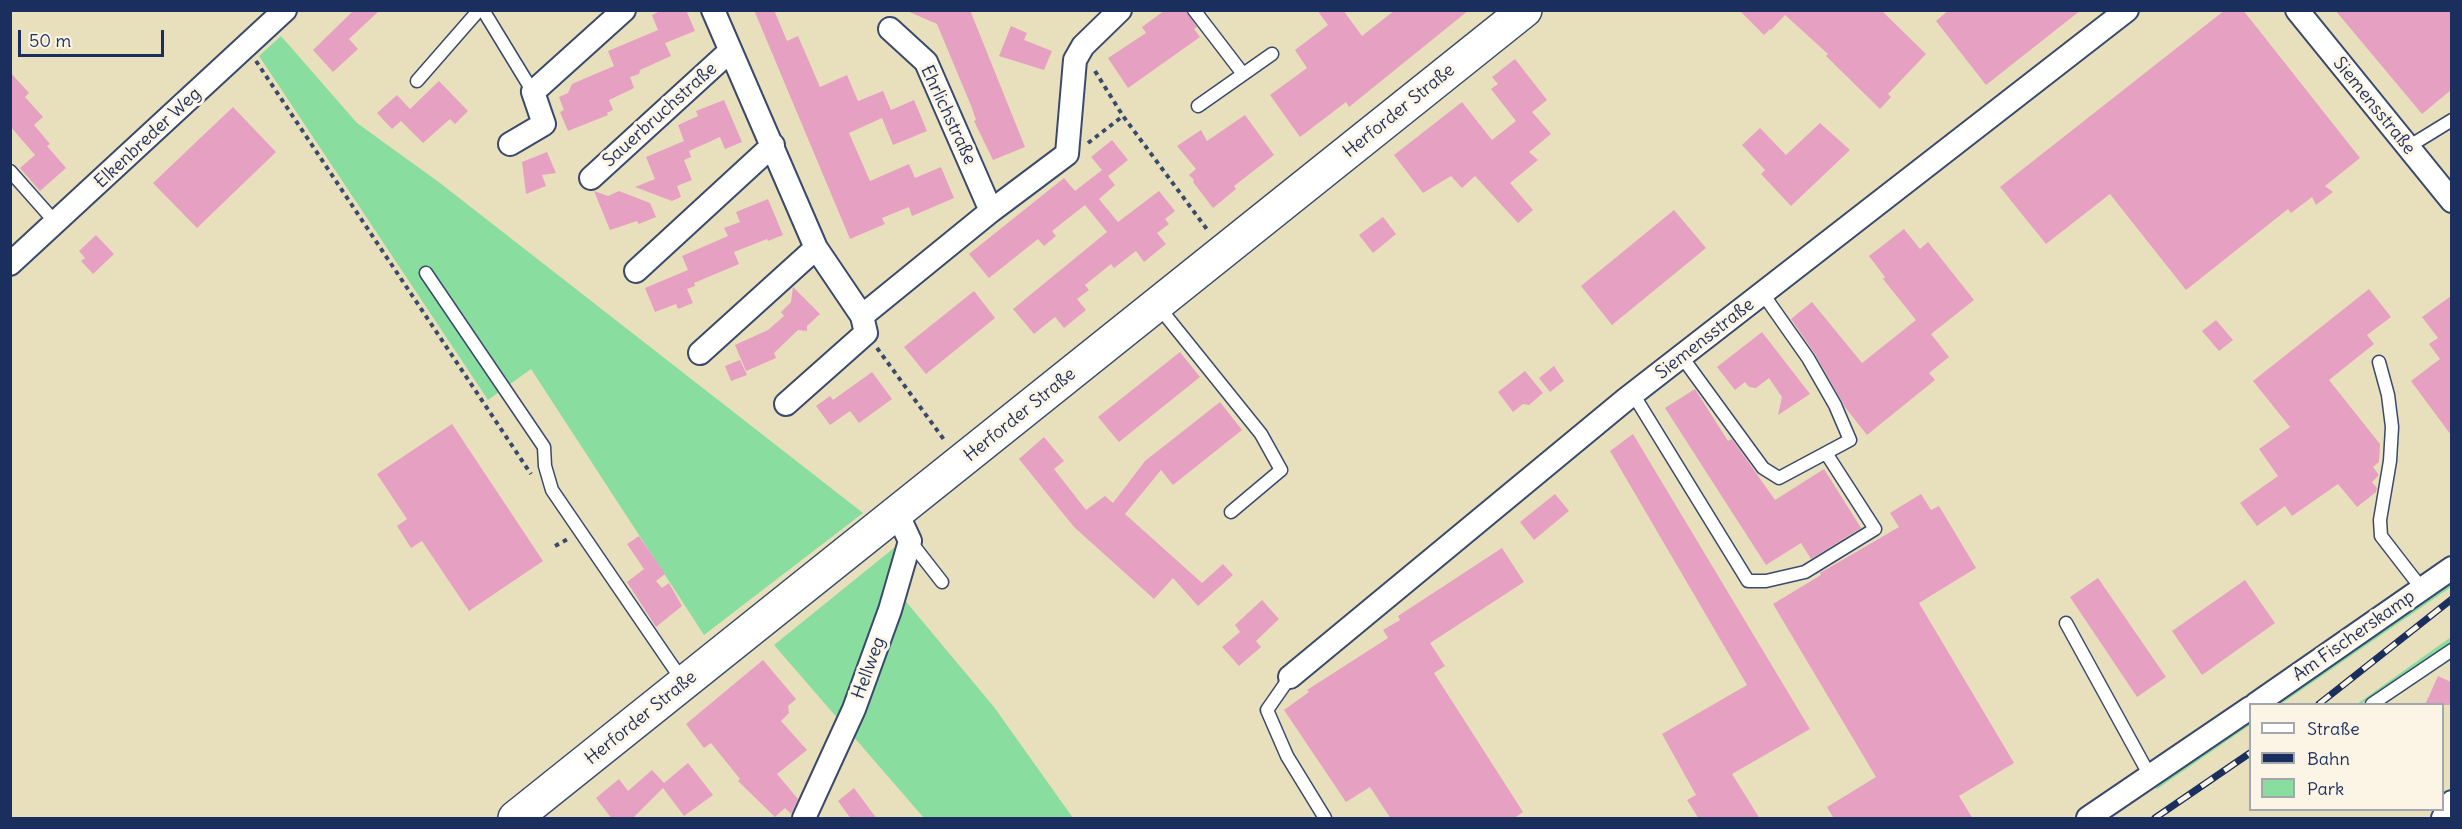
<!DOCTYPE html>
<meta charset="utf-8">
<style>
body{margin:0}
#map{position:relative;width:2462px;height:829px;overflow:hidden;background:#e8e0bc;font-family:Delius,sans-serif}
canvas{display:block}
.frame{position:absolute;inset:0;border:12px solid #1b2f5e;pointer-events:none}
.legend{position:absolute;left:2249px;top:703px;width:195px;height:108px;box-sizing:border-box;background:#fcf5e5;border:2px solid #a2a6af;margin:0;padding:8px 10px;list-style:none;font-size:18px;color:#1b2f5e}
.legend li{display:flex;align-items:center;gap:12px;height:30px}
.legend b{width:30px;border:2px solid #a2a6af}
.scale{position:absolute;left:18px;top:30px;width:146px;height:27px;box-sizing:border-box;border:3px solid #1b2f5e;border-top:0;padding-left:8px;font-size:18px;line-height:21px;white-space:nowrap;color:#1b2f5e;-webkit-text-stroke:4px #fcf5e5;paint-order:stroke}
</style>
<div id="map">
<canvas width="2462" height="829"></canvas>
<div class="frame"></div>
<ul class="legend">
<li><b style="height:8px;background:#fff"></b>Straße</li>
<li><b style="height:8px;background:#1b2f5e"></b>Bahn</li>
<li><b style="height:16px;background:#89dd9f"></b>Park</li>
</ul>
<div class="scale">50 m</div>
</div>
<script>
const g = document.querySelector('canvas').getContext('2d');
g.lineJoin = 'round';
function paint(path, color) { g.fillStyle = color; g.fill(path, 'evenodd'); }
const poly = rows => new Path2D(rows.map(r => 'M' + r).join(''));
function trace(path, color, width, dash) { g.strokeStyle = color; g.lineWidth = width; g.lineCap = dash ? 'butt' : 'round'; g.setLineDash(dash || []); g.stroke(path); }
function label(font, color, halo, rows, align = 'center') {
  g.font = font + ' Delius,sans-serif'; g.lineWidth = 6; g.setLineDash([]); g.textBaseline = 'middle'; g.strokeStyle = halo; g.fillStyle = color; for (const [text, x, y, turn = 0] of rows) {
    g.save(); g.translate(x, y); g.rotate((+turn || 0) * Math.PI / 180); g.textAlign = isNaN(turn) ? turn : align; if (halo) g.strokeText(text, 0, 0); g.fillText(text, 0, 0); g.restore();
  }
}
const green = poly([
 [281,36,357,123,440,183,863,513,704,635,531,369,488,400,259,56],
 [900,543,903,598,994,707,1073,818,924,818,774,645],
 [2451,581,2451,587,2281,704,2274,704],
 [2451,637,2451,643,2361,704,2357,704],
 [2250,721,2250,725,2157,789,2156,787]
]);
const building = poly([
 [354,10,380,10,349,39,358,49,333,72,313,50],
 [662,10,686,10,695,31,665,43,671,56,640,70,639,74,630,77,634,88,609,100,613,110,607,113,608,115,568,131,560,112,564,110,559,97,568,93,572,84,614,66,608,51,658,30,652,15],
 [754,10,774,10,787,41,798,36,820,87,847,75,858,101,883,91,891,110,914,100,927,131,893,145,882,118,849,133,870,181,909,164,915,178,941,167,954,198,912,216,909,207,882,218,885,224,850,239],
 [905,10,970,10,1025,147,993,160,974,121,976,120,972,108,937,24],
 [1165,10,1186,10,1197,27,1194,29,1200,37,1128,88,1108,58,1146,33,1142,27],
 [1317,10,1343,10,1362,36,1395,10,1469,10,1349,107,1346,102,1300,137,1270,95,1307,68,1295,50,1328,25],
 [1739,10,1881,10,1926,54,1888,94,1891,97,1880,109,1826,56,1828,54,1785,15,1771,30,1770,29,1764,35],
 [1949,10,2081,10,1986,85,1936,21],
 [2225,10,2243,10,2360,158,2325,186,2333,192,2316,205,2312,197,2291,213,2288,209,2186,290,2110,194,2046,244,2000,187],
 [2335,10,2451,10,2451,90,2422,114],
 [1011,26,1027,33,1024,40,1052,51,1044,70,999,56],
 [1515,59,1547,100,1532,112,1551,134,1529,152,1538,160,1510,183,1533,210,1518,223,1475,176,1462,188,1451,176,1423,193,1394,155,1462,102,1492,140,1516,121,1491,89,1498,84,1492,77],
 [10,72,29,93,25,97,43,117,34,125,50,144,47,146,66,168,40,191,20,168,35,155,10,126],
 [439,81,468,111,455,124,450,119,423,143,401,121,392,129,377,113,397,95,410,109],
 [724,100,742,142,725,149,720,137,689,151,691,157,684,160,692,180,677,186,681,197,672,201,635,187,655,179,646,157,684,141,678,125,698,116,696,111],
 [233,107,276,152,197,228,153,183],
 [1245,115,1274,155,1234,186,1236,189,1213,208,1193,182,1194,180,1189,175,1196,169,1177,146,1201,130,1207,141],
 [1820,123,1850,150,1791,206,1761,174,1765,170,1742,145,1760,128,1786,155],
 [1112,140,1128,160,1108,176,1115,185,1099,199,1118,222,1159,191,1175,211,1165,219,1169,224,1157,233,1166,244,1144,262,1136,251,1114,268,1111,264,1085,285,1089,290,1077,299,1086,310,1064,328,1055,317,1034,334,1013,309,1107,232,1085,205,1052,231,1056,236,1044,246,1038,239,989,278,969,254,1064,178,1075,191,1102,170,1091,157],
 [547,152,556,173,542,175,546,186,526,194,522,162],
 [594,191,608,196,619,191,650,203,656,217,639,224,637,221,610,230],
 [768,199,783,235,768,241,767,239,734,252,739,264,694,283,695,286,687,289,693,303,678,309,676,304,655,312,645,288,688,270,682,256,728,236,724,228,740,222,736,212],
 [1674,210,1706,248,1612,325,1581,286],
 [1383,217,1396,234,1373,253,1359,235],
 [1904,229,1920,249,1928,242,1974,300,1931,334,1949,357,1929,373,1935,380,1867,435,1845,407,1815,354,1791,319,1812,302,1862,363,1916,320,1883,279,1885,277,1869,256],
 [96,235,114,254,93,274,81,261,85,258,79,251],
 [793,287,820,314,807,326,807,331,798,330,774,353,776,358,746,371,735,345,768,330,784,316,781,312,791,302],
 [2369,289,2391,317,2367,335,2374,344,2329,380,2380,444,2379,462,2373,467,2379,475,2372,482,2377,488,2376,492,2357,507,2338,484,2292,516,2285,506,2257,526,2240,503,2278,476,2259,449,2290,427,2253,381],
 [974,291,995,318,926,374,904,347],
 [2451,296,2451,435,2411,381,2440,359,2429,344,2438,338,2422,317],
 [2216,320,2233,340,2219,351,2202,331],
 [1762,332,1810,394,1778,415,1782,397,1769,378,1756,388,1749,387,1745,382,1735,390,1717,367],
 [1180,352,1200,377,1119,442,1098,417],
 [740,360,747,375,731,381,725,366],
 [1554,366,1564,381,1550,392,1539,378],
 [1525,371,1543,393,1529,405,1523,404,1513,412,1498,392],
 [872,372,892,399,859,423,850,411,830,425,816,406,830,396,833,400],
 [1695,389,1728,441,1732,439,1775,500,1824,469,1861,528,1811,559,1801,543,1766,565,1665,408],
 [1220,402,1242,430,1173,485,1161,470,1125,514,1202,583,1223,564,1233,575,1198,606,1173,578,1154,599,1074,527,1019,459,1044,437,1064,461,1054,469,1086,510,1105,496,1113,503,1145,461],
 [452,424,543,561,469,611,422,541,411,548,397,526,407,519,377,474],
 [1633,434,1810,729,1732,774,1760,819,1699,819,1687,800,1696,795,1662,734,1747,685,1610,451],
 [1555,494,1569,511,1534,540,1520,522],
 [1921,494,1931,510,1939,506,1976,568,1919,603,2014,763,1959,796,1973,819,1834,819,1827,807,1876,777,1773,604,1821,575,1820,573,1899,527,1890,513],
 [639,536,665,574,656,581,662,588,669,583,682,606,656,627,627,582,644,569,627,544],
 [1502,548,1524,582,1430,643,1445,666,1434,673,1523,812,1513,819,1391,819,1370,787,1346,802,1284,710,1309,692,1307,690,1388,638,1383,630,1400,620,1398,616],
 [2098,578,2166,677,2137,697,2070,597],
 [2245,580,2275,623,2202,675,2172,631],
 [1262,600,1279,619,1256,641,1261,647,1239,666,1222,647,1240,632,1235,625],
 [763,660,796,699,788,706,789,713,781,721,807,750,777,774,798,799,791,814,785,808,775,817,738,781,740,779,711,743,704,748,686,724],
 [2438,676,2451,682,2451,705,2425,705],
 [688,763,713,795,684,816,663,788,632,819,612,819,596,798,619,779,628,791,652,770,664,783],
 [854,788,877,819,851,819,838,801]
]);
const path = poly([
 [256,61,531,474],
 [1095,71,1123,116],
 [1088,143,1123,116,1209,232],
 [877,348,945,441],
 [555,546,568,539]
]);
const lane = poly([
 [483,10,533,92],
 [1194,10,1243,74],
 [417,81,479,10],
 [1198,106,1272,54],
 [2408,147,2452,120],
 [10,171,56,223],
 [426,273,544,447,545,466,552,490,684,683],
 [1158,306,1261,434,1281,470,1231,512],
 [1682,357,1763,468,1779,478,1850,440,1835,405,1808,358,1763,294],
 [2379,362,2388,395,2392,427,2390,461,2380,520,2381,536,2422,589],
 [1633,394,1748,581,1766,581,1805,572,1875,529,1826,453],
 [910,541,942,582],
 [2066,623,2150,776],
 [1290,677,1267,710,1287,756,1325,818],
 [2372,704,2452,650]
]);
const street = poly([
 [713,10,816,248,862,316,866,333,786,404],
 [2297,10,2452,201],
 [890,29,926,62,991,211],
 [510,144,544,124,533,92,624,10],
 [591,178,730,51],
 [10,264,285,10],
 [636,271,773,145],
 [862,316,991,211,1067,154,1075,60,1083,46,1120,10],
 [700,353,816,248],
 [1290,677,1625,400,2127,10],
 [2256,704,2452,568],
 [804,818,854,709,890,610,910,541,897,513],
 [2088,818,2250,708],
 [2443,818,2452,802]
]);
const secondary = poly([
 [515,818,1525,10]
]);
const rail = poly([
 [2319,704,2452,599],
 [2155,818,2250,753]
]);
const streetNames = [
 ["Siemensstraße",2374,106,51],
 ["Herforder Straße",1399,111,-39],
 ["Sauerbruchstraße",660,115,-42],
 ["Ehrlichstraße",948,115,65],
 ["Elkenbreder Weg",148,138,-43],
 ["Siemensstraße",1705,339,-38],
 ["Herforder Straße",1020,415,-39],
 ["Am Fischerskamp",2354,636,-35],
 ["Hellweg",869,668,-70],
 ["Herforder Straße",641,718,-39]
];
paint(green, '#89dd9f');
paint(building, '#e6a0c1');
trace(lane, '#3a4a6c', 15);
trace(street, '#3a4a6c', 26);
trace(secondary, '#3a4a6c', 36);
trace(path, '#3a4a6c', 4, [4.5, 4.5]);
trace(lane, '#fff', 12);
trace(street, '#fff', 22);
trace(secondary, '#fff', 33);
trace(rail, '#1b2f5e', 7);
trace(rail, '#fcf5e5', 4.5, [14]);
label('18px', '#1b2f5e', '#fcf5e5', streetNames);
</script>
